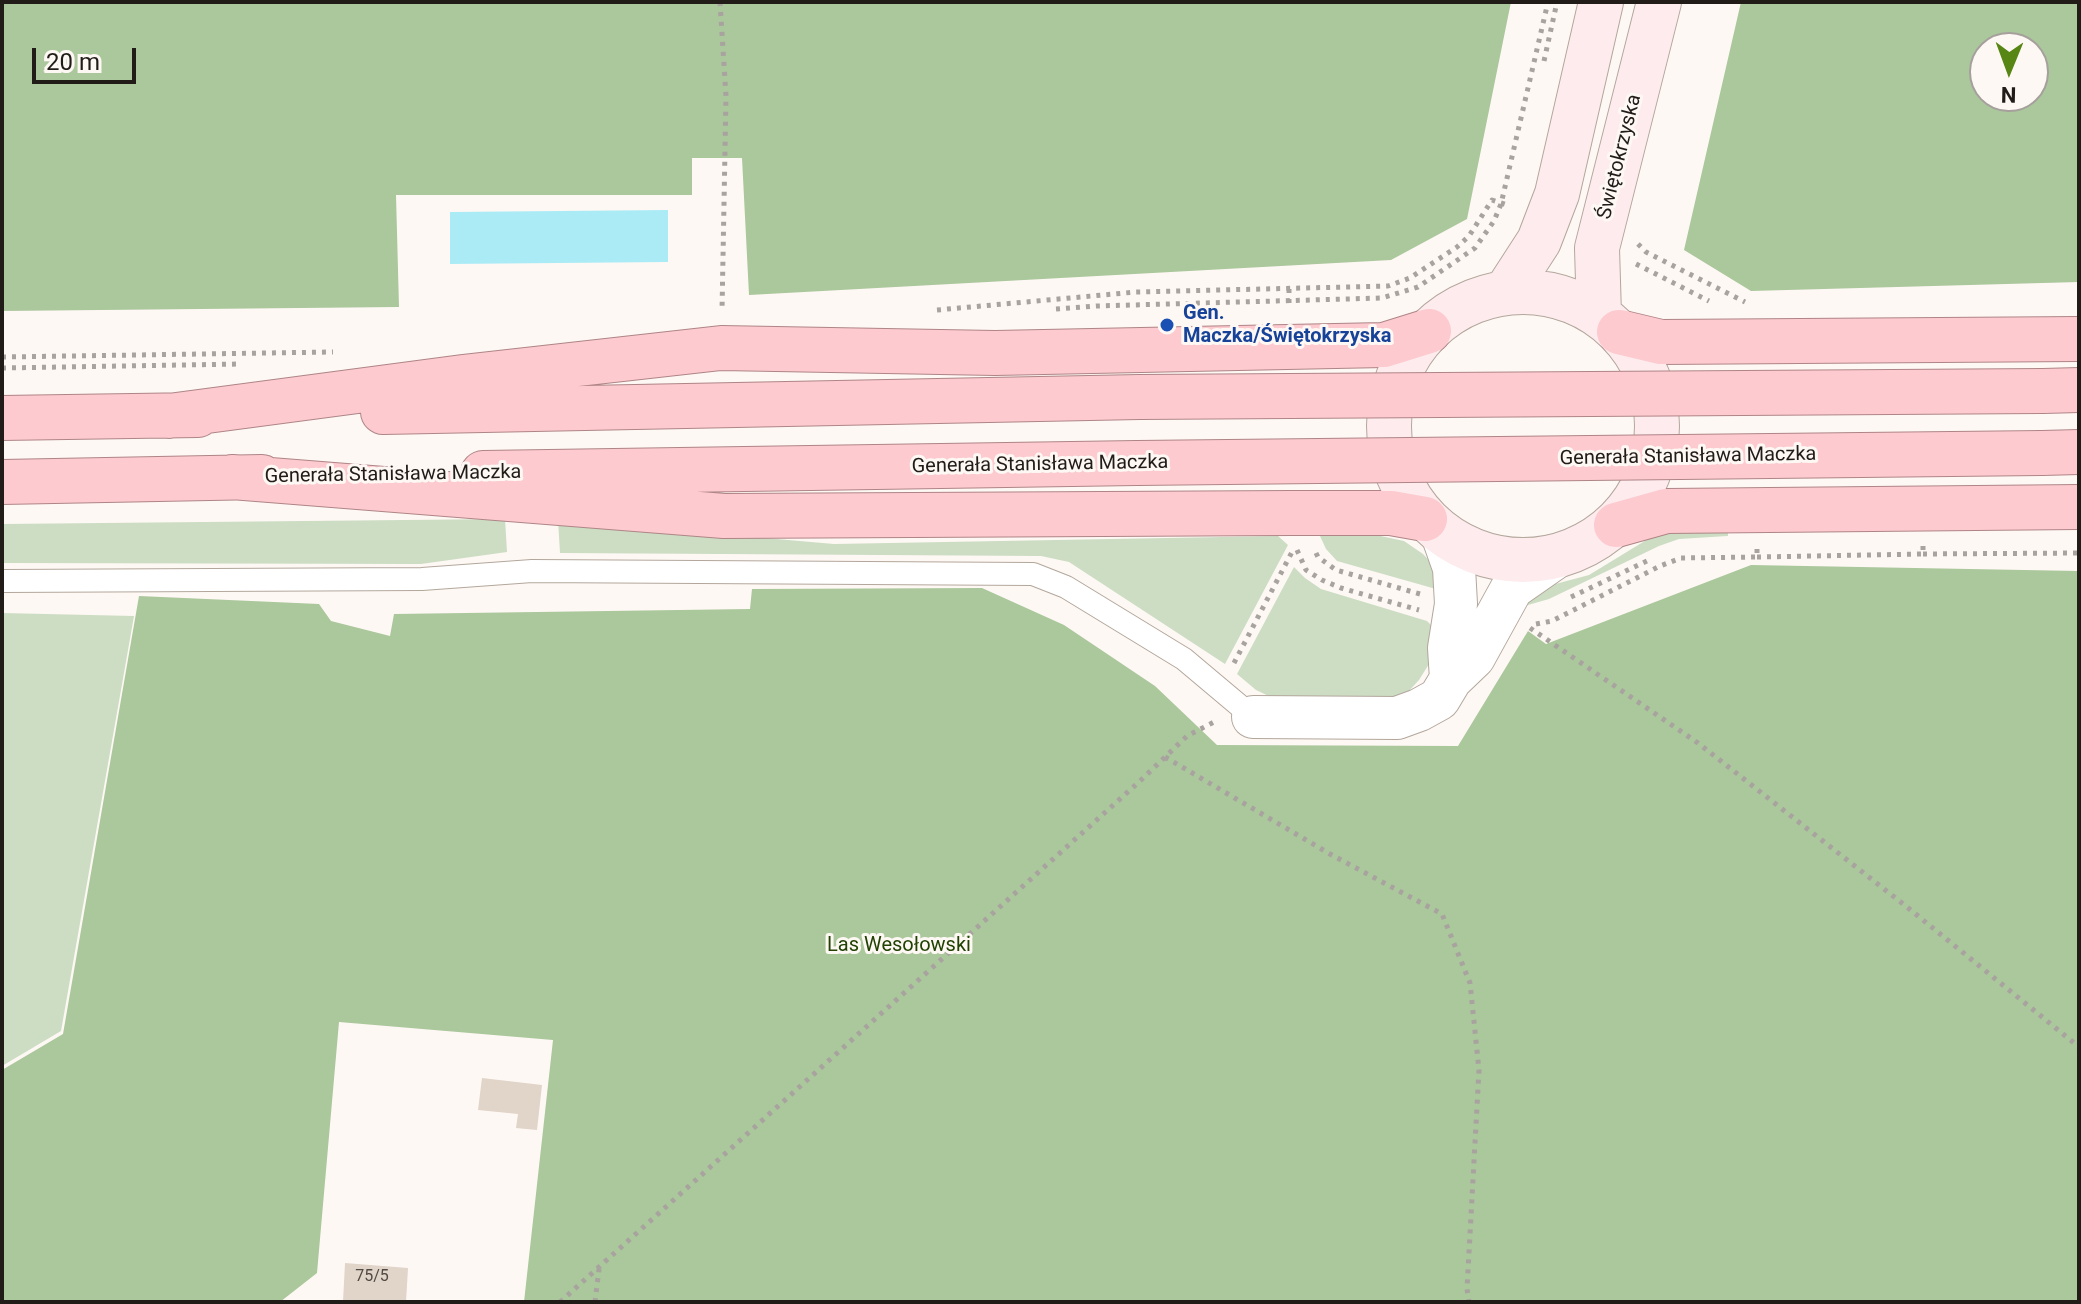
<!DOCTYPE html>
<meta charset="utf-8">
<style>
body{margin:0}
#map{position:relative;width:2081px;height:1304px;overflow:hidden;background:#fef8f4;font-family:Roboto,sans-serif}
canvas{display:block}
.frame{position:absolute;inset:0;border:4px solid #211c18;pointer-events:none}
.north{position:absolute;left:1969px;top:32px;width:80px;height:80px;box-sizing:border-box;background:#fef8f4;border:2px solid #a6a09c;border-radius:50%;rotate:181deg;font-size:22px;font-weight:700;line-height:32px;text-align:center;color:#211c18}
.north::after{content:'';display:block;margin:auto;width:28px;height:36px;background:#588615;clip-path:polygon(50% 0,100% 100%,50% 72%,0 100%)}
.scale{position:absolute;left:32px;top:48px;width:104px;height:36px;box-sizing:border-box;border:4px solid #211c18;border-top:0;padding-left:10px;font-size:24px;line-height:28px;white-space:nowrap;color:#211c18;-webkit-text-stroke:6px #fef8f4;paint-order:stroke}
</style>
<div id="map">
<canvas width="2081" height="1304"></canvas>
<div class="frame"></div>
<div class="north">N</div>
<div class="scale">20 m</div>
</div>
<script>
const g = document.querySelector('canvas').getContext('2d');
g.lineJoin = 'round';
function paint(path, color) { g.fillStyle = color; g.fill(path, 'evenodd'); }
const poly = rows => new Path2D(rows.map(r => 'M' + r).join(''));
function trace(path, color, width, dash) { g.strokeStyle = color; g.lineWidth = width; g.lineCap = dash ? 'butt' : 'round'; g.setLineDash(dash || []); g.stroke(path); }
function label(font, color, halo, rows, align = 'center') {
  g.font = font + ' Roboto,sans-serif'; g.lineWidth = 6; g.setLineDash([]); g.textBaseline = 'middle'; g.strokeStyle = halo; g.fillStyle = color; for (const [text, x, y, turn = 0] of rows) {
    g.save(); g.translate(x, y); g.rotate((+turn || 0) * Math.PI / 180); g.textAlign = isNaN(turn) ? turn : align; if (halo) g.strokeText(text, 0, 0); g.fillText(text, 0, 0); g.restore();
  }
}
const green = poly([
 [505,519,507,552,421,564,2,563,2,524],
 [558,520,834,544,1278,536,1288,545,1225,664,1069,562,1041,556,560,553],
 [1728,530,1728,536,1679,539,1659,546,1549,599,1521,607,1548,586,1589,575,1648,539,1663,533],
 [1376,535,1404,541,1423,554,1436,568,1443,591,1337,561,1326,549,1320,536],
 [1294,567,1305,578,1321,589,1427,621,1437,631,1429,664,1419,680,1407,693,1378,702,1273,698,1256,690,1237,674],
 [2,613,134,616,61,1031,2,1066]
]);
const forest = poly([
 [2,2,1511,2,1467,219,1391,260,749,295,742,158,692,158,692,195,396,195,399,307,2,311],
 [1741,2,2079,2,2079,282,1751,291,1684,250],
 [1985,48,2033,48,2033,96,1985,96],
 [1751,565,2079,571,2079,1302,524,1302,553,1040,339,1022,317,1273,280,1302,2,1302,2,1070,63,1034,139,596,319,604,331,621,390,636,394,614,750,609,752,589,982,588,1064,625,1155,686,1217,745,1458,746,1528,631,1546,644]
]);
const water = poly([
 [668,210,668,262,450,264,450,212]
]);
const building = poly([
 [482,1078,542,1085,537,1130,516,1128,518,1114,478,1110],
 [345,1263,408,1268,406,1302,343,1302]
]);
const path = poly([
 [720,2,726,96,722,311],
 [1544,61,1557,2],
 [1638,244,1646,252,1745,302],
 [1636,264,1709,301],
 [1289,289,1289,309],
 [1056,309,1096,306,1382,298,1418,287,1475,248,1494,221,1501,204,1548,2],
 [937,310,1136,292,1388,286,1410,278,1457,247,1469,236,1492,200,1510,206],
 [2,357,333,352],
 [2,368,241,364],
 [1297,550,1306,570,1322,580,1341,588,1419,610],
 [1316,553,1318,557,1336,570,1420,594],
 [1923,554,2079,553],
 [1757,557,1923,554,1923,545],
 [1571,597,1649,560],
 [1536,624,1552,621,1660,566,1681,558,1757,557,1757,547],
 [1530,628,1698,743,1907,907,2079,1047],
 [1234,663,1292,552],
 [1165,757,1330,854,1442,914,1470,983,1479,1070,1467,1289,1469,1302],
 [560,1302,1140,781,1187,736,1216,721],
 [595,1302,599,1269]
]);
const service = poly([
 [2,581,422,579,532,571,1033,574,1066,587,1184,659,1253,717]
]);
const minor = poly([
 [1442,534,1454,568,1456,604,1449,648,1451,679],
 [1253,717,1397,718,1419,710,1439,699,1451,679,1474,657,1512,588,1555,558]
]);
const secondary = poly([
 '1389 426a134 134 0 1 1 268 0a134 134 0 1 1-268 0Z',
 [1506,292,1539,241,1557,194,1601,2],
 [1599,315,1597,248,1659,2]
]);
const trunk = poly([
 [1619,332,1661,342,2079,339],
 [2043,391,2079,390],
 [383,412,1140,397],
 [169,416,463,377,721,348,995,353,1384,345,1429,331],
 [2,418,198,415],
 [2042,453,2079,452],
 [483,473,1137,463],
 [232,477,724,516,1292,513,1391,513,1425,519],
 [2,482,262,477],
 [1616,525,1666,511,2079,507]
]);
const trunkBridge = poly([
 [1140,397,2043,391],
 [1137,463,2042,453]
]);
const markers = [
 [1167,325,8,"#1a4fb4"]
];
const numberNames = [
 ["75/5",372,1277]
];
const streetNames = [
 ["Świętokrzyska",1620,157,-76],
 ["Generała Stanisława Maczka",1688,457,-1],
 ["Generała Stanisława Maczka",1040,465,-1],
 ["Generała Stanisława Maczka",393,475,-1]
];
const transitNames = [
 ["Gen.",1183,314],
 ["Maczka/Świętokrzyska",1183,337]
];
const parkNames = [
 ["Las Wesołowski",899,946]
];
paint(green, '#ccddc3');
paint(forest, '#abc79c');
paint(water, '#abebf6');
paint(building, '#e1d4c9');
trace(service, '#b3a79c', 24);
trace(minor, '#b3a79c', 44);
trace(secondary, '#b3a79c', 46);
trace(trunk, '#af8587', 46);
trace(path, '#a8a39f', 5, [4, 6]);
trace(service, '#fff', 22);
trace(minor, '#fff', 42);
trace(secondary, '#feebed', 44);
trace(trunk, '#fccacf', 44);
trace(trunkBridge, '#af8587', 46, []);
trace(trunkBridge, '#fccacf', 44);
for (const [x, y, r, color] of markers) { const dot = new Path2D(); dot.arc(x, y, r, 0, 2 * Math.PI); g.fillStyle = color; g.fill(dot); trace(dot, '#fef8f4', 3); }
label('16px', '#514a44', null, numberNames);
label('20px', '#211c18', '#fef8f4', streetNames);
label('bold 20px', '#164399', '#fef8f4', transitNames, 'left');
label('20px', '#204202', '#fef8f4', parkNames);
</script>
